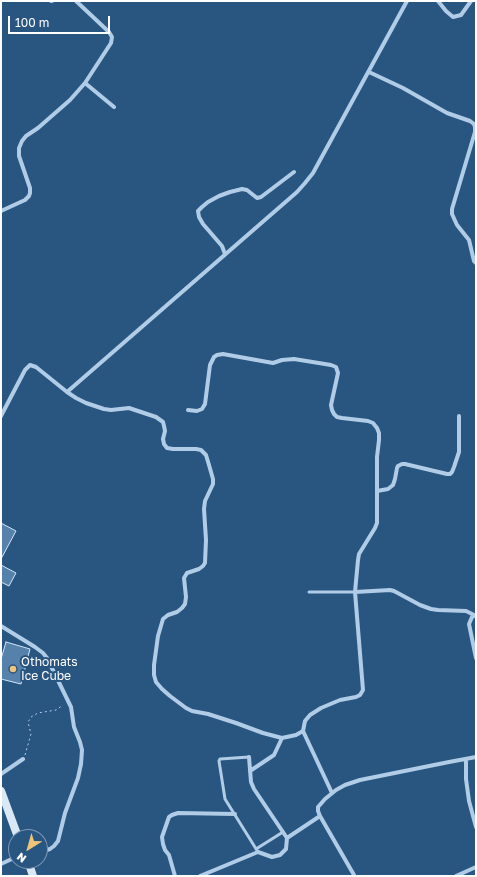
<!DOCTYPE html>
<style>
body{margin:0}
#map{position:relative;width:477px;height:877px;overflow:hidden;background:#295581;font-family:"Golos Text",sans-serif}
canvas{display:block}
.frame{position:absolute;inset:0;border:2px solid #fff;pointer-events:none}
.north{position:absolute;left:8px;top:829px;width:40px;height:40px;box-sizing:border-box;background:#295581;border:1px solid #7f99b3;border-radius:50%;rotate:217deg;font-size:11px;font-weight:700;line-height:16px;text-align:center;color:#fff}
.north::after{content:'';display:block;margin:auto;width:14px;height:18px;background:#edc478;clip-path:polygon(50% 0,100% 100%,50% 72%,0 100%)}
.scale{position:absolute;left:8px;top:16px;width:102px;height:18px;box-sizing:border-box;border:2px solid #fff;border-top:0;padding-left:5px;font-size:12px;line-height:14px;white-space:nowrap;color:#fff;-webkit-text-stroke:3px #295581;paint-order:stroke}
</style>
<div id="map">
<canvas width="477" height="877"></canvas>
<div class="frame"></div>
<div class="north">N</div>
<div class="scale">100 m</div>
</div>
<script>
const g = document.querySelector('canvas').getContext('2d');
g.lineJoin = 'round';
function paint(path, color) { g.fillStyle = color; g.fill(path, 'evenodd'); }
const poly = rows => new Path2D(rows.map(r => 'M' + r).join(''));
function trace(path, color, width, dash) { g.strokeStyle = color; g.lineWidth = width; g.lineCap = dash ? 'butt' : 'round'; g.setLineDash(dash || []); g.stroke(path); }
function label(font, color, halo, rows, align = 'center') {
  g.font = font + ' "Golos Text",sans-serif'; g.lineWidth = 4; g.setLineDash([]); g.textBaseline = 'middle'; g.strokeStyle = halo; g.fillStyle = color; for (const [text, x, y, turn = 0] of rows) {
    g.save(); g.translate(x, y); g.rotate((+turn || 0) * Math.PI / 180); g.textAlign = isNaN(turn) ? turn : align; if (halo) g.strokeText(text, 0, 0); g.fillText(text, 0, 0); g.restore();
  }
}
const building = poly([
 [1,523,16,531,1,559,1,523],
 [1,565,16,573,9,586,1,582,1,565],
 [6,642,30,649,21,684,1,679,1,659,6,642]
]);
const path = poly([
 [25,755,31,734,28,722,31,717,38,713,56,710,63,705]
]);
const lane = poly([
 [309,592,355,592],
 [249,757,220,759,219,761,225,799,258,852],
 [256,849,283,832]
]);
const street = poly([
 [51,1,52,1],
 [76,1,109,32,112,37,111,43,85,83,114,107],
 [438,1,446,11,453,17,461,15,471,1],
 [369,72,403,88,447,113,470,121,474,124,475,127,475,132,476,133],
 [475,132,452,209,452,214,457,225,469,240,474,261,476,263],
 [1,211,25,200,29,196,30,193,30,188,19,156,19,148,22,141,26,136,38,128,70,100,85,83],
 [225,254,222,246,203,224,199,217,198,211,202,207,208,202,219,196,230,192,242,189,247,190,257,198,261,197,294,172],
 [67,392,76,398,86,403,104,409,111,410,129,408,156,417,163,422,164,426,165,431,163,439,164,444,167,448,173,449,196,449,201,450,206,455,209,465,213,479,213,484,205,501,204,509,206,540,205,563,203,566,199,569,187,573,184,578,186,597,185,604,182,608,177,612,168,615,163,619,158,636,154,665,154,675,156,682,162,689,170,696,186,708,192,711,208,714,236,723,263,733,282,738,296,735,303,731],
 [188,410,197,411,202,409,205,404,210,365,214,357,217,355,223,354,273,363,282,360,294,359,331,365,336,367,338,373,331,405,332,410,334,414,337,417,342,418,368,421,373,423,377,428,379,433,379,440,377,457,377,523,375,528,359,554,358,560,355,592,363,690,360,695,356,697,340,700,321,708,310,715,305,721,303,731,332,793],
 [1,416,25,370,30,365,36,367,67,392,297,192,305,183,313,173,407,1],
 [377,491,388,489,393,485,395,479,397,468,398,466,402,464,405,464,447,474,450,474,452,472,454,467,459,452,459,416],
 [355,592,390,590,394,591,420,605,431,609,438,610,466,611,474,615],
 [476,615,472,617,469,624,476,658],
 [1,626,35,647,43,653,47,658,71,707,74,727,80,742,82,750,81,764,78,778,65,813,58,841,54,846,50,849,40,852],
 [466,760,466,779,469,801,476,827],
 [250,771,274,755,282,738],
 [1,774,23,759],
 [287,838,320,816],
 [1,864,16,857],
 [354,875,320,816,318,811,318,807,325,799,336,790,345,785,360,780,449,762,476,757],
 [175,876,169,855,165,850,163,844,162,837,169,817,172,815,178,813,235,814],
 [200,876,258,852,272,857,280,855,286,849,287,838,254,789,251,782,249,757],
 [456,876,476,867]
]);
const secondary = poly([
 [1,791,18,837],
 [28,861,33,876]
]);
const markers = [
 [13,669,4,"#edc478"]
];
const poiNames = [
 ["Othomats",21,662],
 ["Ice Cube",21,676]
];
paint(building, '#5681ab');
trace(building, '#d4e5f5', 1);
trace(path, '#b1cce6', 1, [2, 3]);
trace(lane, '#b1cce6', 3);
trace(street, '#b1cce6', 4);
trace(secondary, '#dae8f6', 8);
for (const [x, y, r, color] of markers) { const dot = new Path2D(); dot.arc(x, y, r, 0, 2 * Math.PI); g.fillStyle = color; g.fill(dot); trace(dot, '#295581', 1.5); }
label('12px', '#fff', '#295581', poiNames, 'left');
</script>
